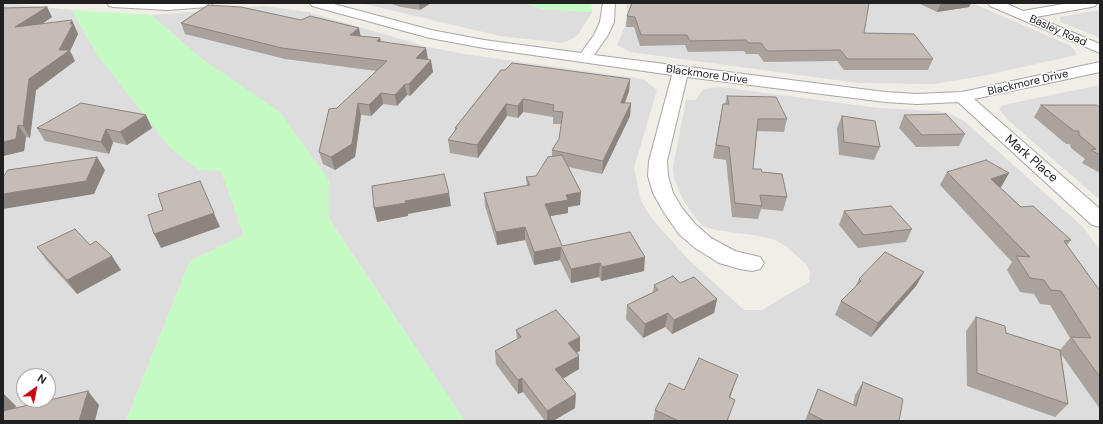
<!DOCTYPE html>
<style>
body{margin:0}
#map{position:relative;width:1103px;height:424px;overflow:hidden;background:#f1ede7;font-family:"DM Sans",sans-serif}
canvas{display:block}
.frame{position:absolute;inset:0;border:4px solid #202020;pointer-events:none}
.north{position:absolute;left:16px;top:368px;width:40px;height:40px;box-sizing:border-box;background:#fff;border:1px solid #a6a6a6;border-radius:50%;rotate:33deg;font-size:11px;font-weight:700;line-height:16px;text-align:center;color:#202020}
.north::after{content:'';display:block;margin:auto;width:14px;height:18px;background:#d10013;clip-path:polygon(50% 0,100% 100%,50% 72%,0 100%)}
</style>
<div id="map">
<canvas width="1103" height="424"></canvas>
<div class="frame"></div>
<div class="north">N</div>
</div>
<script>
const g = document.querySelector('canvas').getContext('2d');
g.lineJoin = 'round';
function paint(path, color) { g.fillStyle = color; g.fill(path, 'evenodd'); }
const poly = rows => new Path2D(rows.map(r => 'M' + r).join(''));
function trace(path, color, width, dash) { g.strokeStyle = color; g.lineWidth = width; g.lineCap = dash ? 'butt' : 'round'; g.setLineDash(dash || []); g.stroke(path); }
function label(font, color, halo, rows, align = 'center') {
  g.font = font + ' "DM Sans",sans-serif'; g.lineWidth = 3; g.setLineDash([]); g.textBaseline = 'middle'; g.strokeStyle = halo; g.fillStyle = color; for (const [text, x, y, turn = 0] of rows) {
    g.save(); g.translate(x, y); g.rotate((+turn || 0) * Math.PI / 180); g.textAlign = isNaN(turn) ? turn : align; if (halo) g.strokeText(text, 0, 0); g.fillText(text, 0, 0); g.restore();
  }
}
const residential = poly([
 [3,3,72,10,96,53,199,170,221,170,244,235,190,261,126,421,3,421],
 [24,376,48,376,48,400,24,400],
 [360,3,524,3,543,9,592,12,578,35,570,40,562,43,500,36],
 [626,3,972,3,1071,46,1074,49,1076,55,987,75,934,84,858,83,630,52,617,45,624,29,628,12],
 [264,6,308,12,428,47,464,54,643,79,657,90,634,168,641,201,652,219,690,261,744,310,762,310,809,282,810,273,807,265,787,247,775,240,759,236,716,230,705,227,698,221,683,200,674,178,673,167,686,100,695,100,703,90,710,88,721,87,878,108,937,111,953,115,964,121,1083,227,1099,249,1100,421,465,421,329,219,198,56,151,15],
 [1100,10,1100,38,1061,22,1060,17],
 [1100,85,1100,200,1008,120,999,109,1003,105]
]);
const park = poly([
 [524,3,591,3,592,12,543,9],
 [72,10,151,15,198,56,280,112,329,180,329,219,465,421,126,421,190,261,244,235,221,171,199,170,170,148,96,53]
]);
const minor = poly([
 [107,3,213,3,211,6,207,7,168,10,113,7,109,6,107,3],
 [310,3,330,3,431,30,484,40,581,53,594,35,600,22,603,3,615,3,614,22,608,35,594,55,885,92,917,94,962,92,1100,62,1100,72,974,99,1100,209,1100,227,1092,225,958,102,917,104,885,102,687,77,667,161,668,176,673,193,682,208,695,224,711,238,735,251,760,257,764,263,760,269,752,271,740,269,719,263,695,248,679,234,663,211,653,193,648,176,649,161,672,75,484,48,430,38,312,6,310,3],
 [988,3,1005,3,1023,11,1069,3,1097,3,1095,6,1091,7,1036,17,1100,44,1100,53,990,6,988,3]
]);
const wall = poly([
 [388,3,431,3,420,10,401,7],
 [918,3,971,3,969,7,937,12],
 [47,7,52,17,42,24,77,31,78,34,70,51,75,61,36,90,30,138,26,137,24,151,3,156,3,8],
 [627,16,864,33,933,59,928,70,844,70,837,61,764,62,758,54,746,54,744,51,688,52,685,45,640,46,634,27,626,27],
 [301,20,361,36,380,38,381,42,428,59,427,60,433,72,410,96,407,95,397,106,383,104,371,116,361,115,355,157,335,170,323,164,319,152,337,108,377,71,285,59,185,34,181,23],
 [501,70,630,79,629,91,625,103,631,103,630,116,602,174,568,167,580,205,568,207,568,213,550,216,562,246,644,271,601,281,599,277,571,283,560,260,534,265,525,240,497,245,485,206,484,193,527,186,526,177,536,176,552,157,552,150,559,139,561,124,553,124,553,117,523,112,518,118,507,116,478,158,450,153,448,140,455,131,455,128],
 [727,96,787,119,784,132,757,131,753,169,762,172,787,197,783,211,761,209,758,219,732,217,726,160,713,158,723,104,725,104],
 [1041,105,1100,108,1100,173,1082,163,1085,159,1071,148,1070,144,1066,144,1034,117],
 [904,115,965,134,959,146,916,147,899,128],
 [842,116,880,147,874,160,839,155,837,128],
 [37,128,152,128,127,145,113,142,109,154,45,141],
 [947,172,1009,173,1001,187,1000,187,1021,207,1071,240,1067,245,1100,291,1100,409,1061,354,1068,404,1055,417,967,386,966,331,976,317,1006,333,1060,350,1070,338,1050,305,1040,304,1034,294,1020,292,1007,270,1012,262,940,185],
 [844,211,912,229,906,242,858,248,839,225],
 [90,245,121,270,77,294,47,261,37,247],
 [924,272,916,286,871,337,835,315,841,301,855,287,859,279],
 [680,283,717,299,714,313,672,334,665,327,643,338,626,319,627,305,653,292,654,285],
 [516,330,580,351,577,352,579,356,579,369,563,379,575,408,553,421,545,421,523,392,518,394,496,364,495,351,517,339],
 [863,382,899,421,805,421,812,403,818,389,853,405,855,395],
 [733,389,730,398,728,421,653,421,655,410,684,390]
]);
const shadedWall = poly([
 [419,3,431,3,420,10],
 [941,3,971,3,969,7,937,12],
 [47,7,52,17,21,38,15,27],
 [72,20,78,34,70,51,75,61,36,90,30,138,23,126,29,79,59,50],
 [359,28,361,38,350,35],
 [380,38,382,49,377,41],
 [426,48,428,59,418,69,416,58],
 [431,60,433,72,410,96,409,84],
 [630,79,629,91,620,115,621,103],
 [405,84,407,95,397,106,395,95],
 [381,93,383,104,371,116,369,105],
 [523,99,523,112,518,118,518,106],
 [358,103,361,115,355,157,335,170,331,157],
 [631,103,630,116,602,174,603,161],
 [506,104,507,116,478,158,477,145],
 [146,115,152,128,127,145,120,132],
 [18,125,26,137,24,151,3,156,3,142],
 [106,129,113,142,109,154,101,142],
 [97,157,105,170,94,194,3,209,3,194],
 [1009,173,1001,187,984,192,991,179],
 [200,181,220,227,161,248,154,234],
 [581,192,580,205,568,207,568,213,545,217,545,204,566,195],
 [449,193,451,206,408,214,408,216,377,222,374,208,405,201],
 [525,227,525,240,497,245,496,232],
 [561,247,560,260,534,265,534,252],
 [112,256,121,270,77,294,67,280],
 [645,257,644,271,601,281,602,267],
 [600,263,599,277,571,283,571,269],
 [924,272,916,286,871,337,878,323],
 [717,299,714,313,672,334,674,320],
 [668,313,665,327,643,338,645,324],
 [580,337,580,351,568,357,568,343],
 [579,356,579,369,555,383,555,369],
 [738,375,733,389,724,411,729,397],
 [522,378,523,392,518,394,518,380],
 [88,391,99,405,95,421,79,421],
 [3,393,16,406,10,421,3,421],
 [576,394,575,408,553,421,547,421,547,411]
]);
const building = poly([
 [632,3,869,3,864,33,914,34,933,59,848,59,840,50,767,51,761,43,749,43,746,40,690,41,687,35,641,35,635,17,627,16,632,3],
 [208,5,241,7,301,20,310,16,359,28,350,35,380,38,377,41,426,48,416,58,431,60,409,84,405,84,395,95,381,93,369,105,358,103,352,144,331,157,319,152,329,109,337,108,387,61,282,48,181,23,208,5],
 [47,7,15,27,72,20,70,24,73,24,59,50,70,50,29,79,23,126,18,125,16,139,3,142,3,8,47,7],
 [512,63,630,79,621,103,631,103,603,161,552,150,559,139,563,112,553,111,554,105,523,99,518,106,506,104,477,145,448,140,457,128,455,128,501,70,505,70,512,63],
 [727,96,776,97,787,119,758,119,753,169,761,169,762,172,782,174,787,197,760,195,762,206,735,203,729,147,716,145,723,104,729,104,727,96],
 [81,103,146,115,120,132,106,129,101,142,37,128,81,103],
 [1041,105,1097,105,1100,108,1100,155,1091,150,1096,149,1079,135,1079,131,1074,131,1041,105],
 [946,114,965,134,922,135,904,115,946,114],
 [842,116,875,121,880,147,844,142,842,116],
 [562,155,581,192,566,195,568,200,545,204,562,246,630,232,645,257,602,267,600,263,571,269,561,247,534,252,525,227,496,232,484,193,530,185,526,177,536,176,548,157,562,155],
 [97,157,86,181,3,194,3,177,8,170,97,157],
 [986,160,1009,173,991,179,1021,207,1033,206,1071,240,1064,241,1100,291,1100,377,1071,337,1091,338,1061,291,1051,290,1044,280,1030,278,1016,256,1030,257,947,172,986,160],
 [444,174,449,193,405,201,406,203,374,208,372,186,444,174],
 [200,181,214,213,154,234,148,215,163,210,158,194,200,181],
 [891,206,912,229,864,235,844,211,891,206],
 [75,229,90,245,96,241,112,256,67,280,37,247,75,229],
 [885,252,924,272,878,323,841,301,861,281,859,279,885,252],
 [673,276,680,283,694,277,717,299,674,320,668,313,645,324,627,305,658,290,654,285,673,276],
 [556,310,580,337,568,343,579,356,555,369,576,394,547,411,522,378,518,380,495,351,521,337,516,330,556,310],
 [976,317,1005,326,1006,333,1060,350,1068,404,977,373,976,317],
 [699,358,738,375,729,397,735,400,727,421,679,421,655,410,669,383,684,390,699,358],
 [863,382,903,399,899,421,825,421,809,413,818,389,856,406,863,382],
 [88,391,79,421,3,421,3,411,88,391]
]);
const farStreetnames = [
 ["Basley Road",1058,31,24],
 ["Blackmore Drive",707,75,8],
 ["Blackmore Drive",1028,83,-13]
];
const streetNames = [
 ["Mark Place",1031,159,41]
];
paint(residential, '#dedddd');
paint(park, '#c5fac4');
trace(minor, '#a7a7a7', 2);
paint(minor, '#fff');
paint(wall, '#aaa29d');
paint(shadedWall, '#8b847f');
paint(building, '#c6bcb6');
trace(building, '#8b847f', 1);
label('11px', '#202020', '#fff', farStreetnames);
label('13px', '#202020', '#fff', streetNames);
</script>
